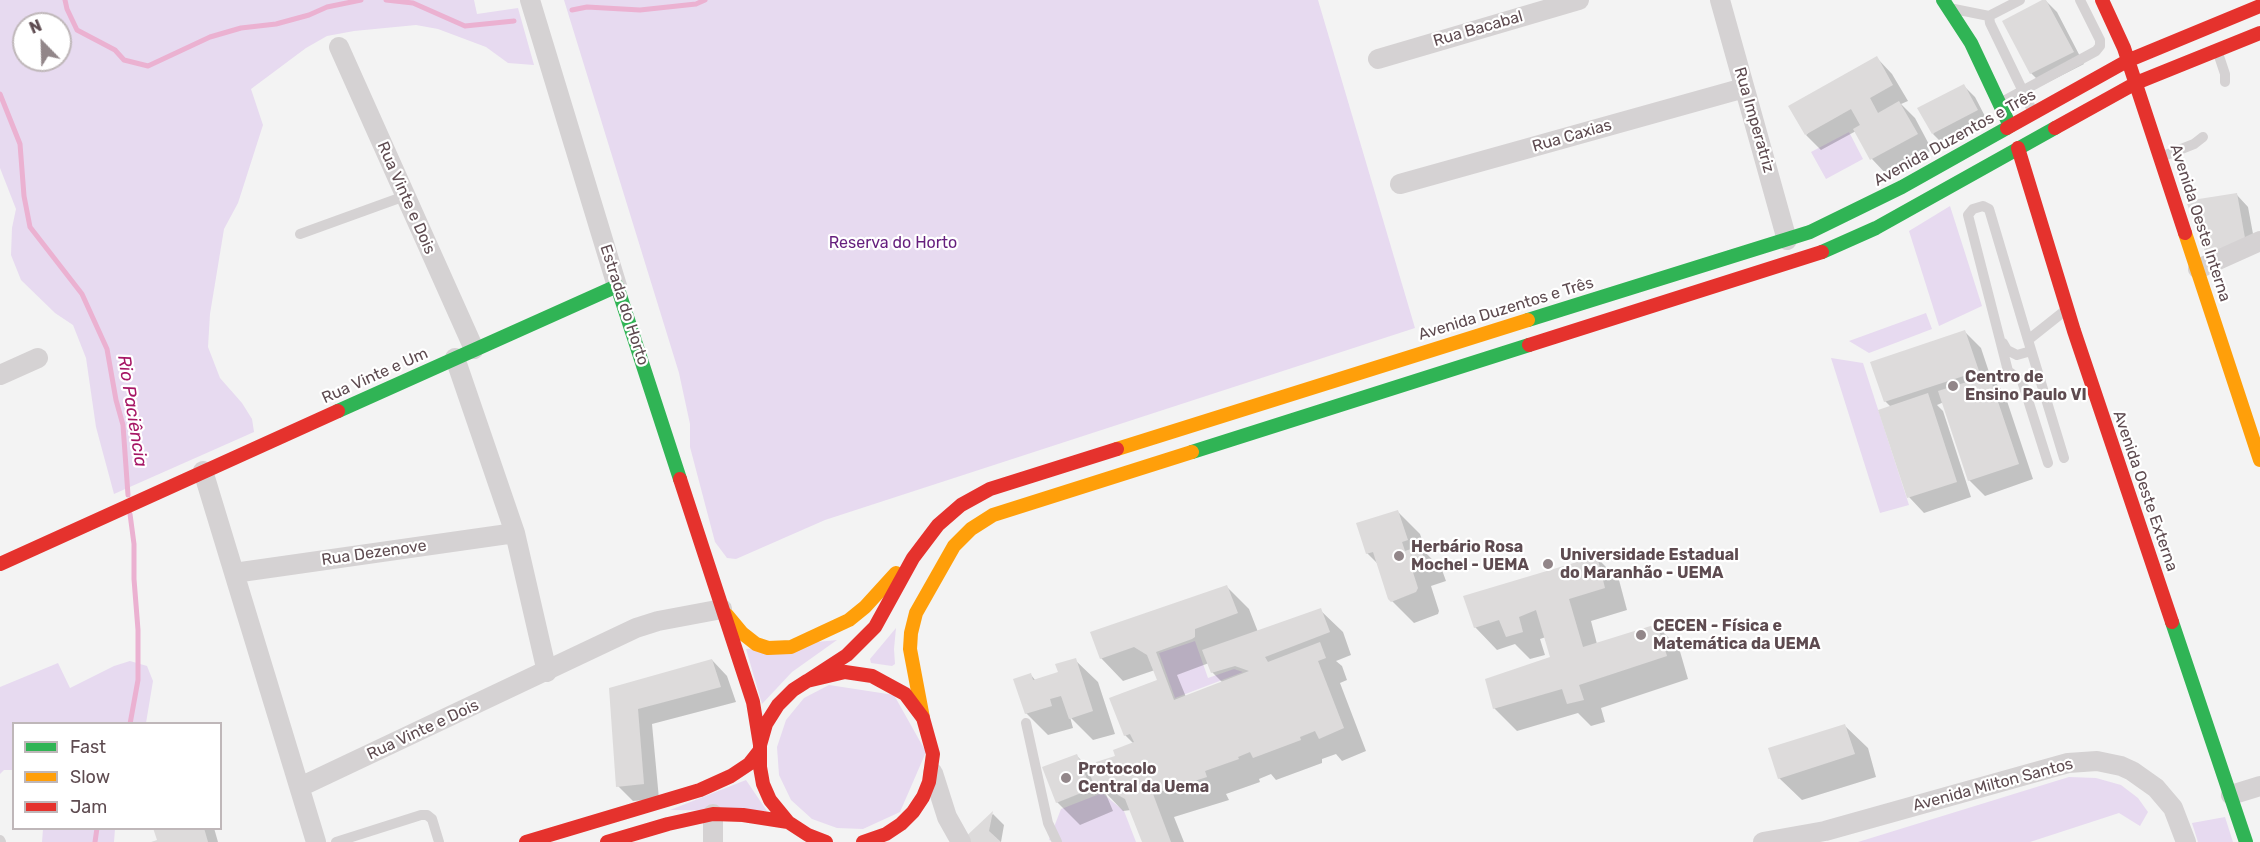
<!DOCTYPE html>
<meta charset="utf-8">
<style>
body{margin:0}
#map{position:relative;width:2260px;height:842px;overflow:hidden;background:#f3f3f3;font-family:Rubik,sans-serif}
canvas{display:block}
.legend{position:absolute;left:12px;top:722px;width:210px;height:108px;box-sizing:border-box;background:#fff;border:2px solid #bfb7b9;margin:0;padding:8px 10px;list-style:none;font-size:18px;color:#5e4b50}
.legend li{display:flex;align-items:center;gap:12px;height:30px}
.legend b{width:30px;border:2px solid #bfb7b9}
.north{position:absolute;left:12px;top:12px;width:60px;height:60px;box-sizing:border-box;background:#fff;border:2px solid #bfb7b9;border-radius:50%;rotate:337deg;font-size:16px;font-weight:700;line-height:24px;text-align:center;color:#5e4b50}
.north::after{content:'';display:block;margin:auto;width:21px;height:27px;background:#928689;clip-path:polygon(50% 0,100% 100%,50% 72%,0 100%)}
</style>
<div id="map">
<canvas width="2260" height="842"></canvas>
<ul class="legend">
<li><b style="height:8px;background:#30b455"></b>Fast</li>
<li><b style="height:8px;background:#ff9f0a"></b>Slow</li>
<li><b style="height:8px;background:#e5322d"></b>Jam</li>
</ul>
<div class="north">N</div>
</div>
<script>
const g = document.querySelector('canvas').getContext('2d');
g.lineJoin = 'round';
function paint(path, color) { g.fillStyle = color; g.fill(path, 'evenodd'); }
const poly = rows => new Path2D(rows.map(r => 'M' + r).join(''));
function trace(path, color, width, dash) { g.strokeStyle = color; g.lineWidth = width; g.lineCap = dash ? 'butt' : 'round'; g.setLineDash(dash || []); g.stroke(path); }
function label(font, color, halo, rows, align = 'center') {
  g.font = font + ' Rubik,sans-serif'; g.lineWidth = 4.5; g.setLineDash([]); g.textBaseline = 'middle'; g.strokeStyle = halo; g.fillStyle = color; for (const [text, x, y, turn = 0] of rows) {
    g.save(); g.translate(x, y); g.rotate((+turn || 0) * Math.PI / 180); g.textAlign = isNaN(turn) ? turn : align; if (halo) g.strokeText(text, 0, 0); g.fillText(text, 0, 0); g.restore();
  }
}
const green = poly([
 [0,0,474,0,477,14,518,8,534,65,508,63,486,47,438,29,416,25,354,31,327,36,306,48,251,89,263,125,238,203,224,229,210,314,208,347,220,378,242,403,252,419,254,432,114,494,96,427,86,358,73,325,55,313,21,280,11,255,12,228,16,209,0,168],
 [24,24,60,24,60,60,24,60],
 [564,0,1318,0,1415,328,825,520,736,559,727,558,715,542,690,447,690,424,679,373],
 [1849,132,1863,159,1826,179,1811,152],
 [1950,206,1982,306,1939,326,1909,231],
 [1926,313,1932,329,1869,353,1849,341],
 [1831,358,1863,363,1909,505,1880,513],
 [896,628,894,649,895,664,892,666,871,663,870,659],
 [837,640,792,672,762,704,746,649],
 [1195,641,1208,678,1234,669,1243,672,1175,698,1159,653],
 [130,661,147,666,153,681,146,723,14,724,13,770,4,770,0,774,0,687,58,663,70,688,114,666],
 [829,685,894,695,926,752,900,812,863,829,837,828,812,819,791,800,779,775,777,747,786,720,804,698],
 [2069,777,2096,778,2121,785,2138,798,2148,812,2140,826,2119,813,2030,842,1858,842],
 [746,780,767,811,670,810],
 [1102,793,1124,811,1136,842,1056,842,1049,840,1061,809],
 [2225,817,2233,842,2198,842,2192,823],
 [43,829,115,829,114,842,42,842]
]);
const shadow = poly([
 [2045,0,2057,12,2084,64,2043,85,2031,73,2004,22],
 [1877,58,1892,74,1908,101,1901,104,1915,118,1932,150,1887,175,1872,159,1856,131,1821,150,1806,135],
 [1963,85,1975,97,1988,122,1944,145,1933,134],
 [2237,195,2248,207,2256,250,2220,267],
 [1965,332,1981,348,1991,378,2004,392,2033,479,1985,496,1969,480,1944,402,1937,405,1943,411,1971,497,1924,513,1909,497,1891,407,1885,401],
 [1398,512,1420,534,1427,554,1442,570,1446,581,1431,586,1439,611,1438,614,1414,623,1389,598,1378,564,1367,553],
 [1597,558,1619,580,1627,610,1591,621,1597,644,1656,625,1679,648,1688,679,1601,708,1605,722,1591,726,1578,713,1517,731,1494,708,1552,658,1546,637,1540,639,1545,655,1530,659,1515,644,1497,650,1475,627],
 [1227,587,1249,609,1258,632,1320,610,1343,632,1351,655,1336,661,1342,666,1347,680,1340,683,1366,751,1342,761,1336,754,1322,759,1322,763,1276,780,1271,774,1259,779,1260,782,1226,794,1229,800,1174,817,1184,842,1144,842,1131,810,1123,811,1105,792,1113,811,1080,825,1057,802,1076,755,1093,772,1134,744,1125,735,1159,681,1155,670,1123,681,1101,658],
 [1209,663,1212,672,1223,683,1186,697,1177,675],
 [712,660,727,676,736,702,652,724,659,799,633,801,618,786,610,689],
 [1075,660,1098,682,1115,734,1093,740,1070,717,1073,728,1048,735,1026,713,1031,675,1036,681,1060,673],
 [1845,726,1868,748,1876,777,1802,800,1779,778],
 [993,814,1004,825,1001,842,961,842],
 [155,828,214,828,218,842,155,842,159,841]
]);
const stream = poly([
 [65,0,67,9,77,30,115,50,124,60,148,66,210,37,241,28,276,24,309,15,327,7,361,0],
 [386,0,413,3,465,26,514,21],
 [572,10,587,7,640,10,696,4,705,0],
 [0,94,20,144,24,196,30,227,82,294,107,349,116,400,123,425,128,495],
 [130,514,134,544,134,579,138,630,138,680,130,724],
 [95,842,97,828]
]);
const building = poly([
 [2042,0,2046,0,2074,52,2030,74,2002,21],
 [1877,56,1893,85,1870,98,1878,113,1899,101,1918,134,1870,160,1853,129,1860,125,1851,109,1805,135,1788,106],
 [1964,84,1978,110,1932,134,1917,108],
 [2237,193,2245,238,2207,257,2186,201],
 [1965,330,1979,371,1884,402,1870,362],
 [1989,375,2019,464,1968,481,1938,391],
 [1928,393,1957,482,1907,498,1878,410],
 [1398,510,1408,540,1402,542,1405,551,1420,546,1424,559,1410,563,1418,588,1416,592,1391,602,1388,599,1373,552,1366,554,1356,523],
 [1597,556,1605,588,1569,599,1583,647,1657,624,1667,656,1579,685,1584,700,1567,704,1562,689,1493,709,1485,679,1550,657,1536,610,1519,617,1523,632,1506,637,1499,620,1474,628,1463,596],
 [1227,585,1238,613,1195,629,1195,637,1192,639,1156,652,1174,700,1249,671,1235,666,1211,673,1202,650,1321,608,1330,632,1265,657,1268,662,1320,642,1326,658,1318,661,1344,728,1319,739,1315,731,1300,737,1301,740,1253,758,1250,752,1238,757,1239,759,1205,771,1207,777,1153,794,1171,842,1142,842,1125,799,1118,795,1114,786,1106,789,1099,789,1093,783,1090,774,1096,762,1115,756,1113,750,1134,742,1130,734,1124,736,1109,698,1157,680,1147,655,1134,647,1100,659,1090,632],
 [1076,658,1093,711,1069,719,1061,696,1050,699,1052,706,1025,714,1013,679,1031,673,1033,680,1058,672,1055,664],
 [712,659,721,687,638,709,644,784,616,787,609,688],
 [1845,724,1855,754,1778,779,1768,748],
 [1077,754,1091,789,1056,803,1042,767],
 [993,811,989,831,1001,842,960,842],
 [153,828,204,828,208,842,151,842,157,840]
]);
const lane = poly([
 [2020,0,1989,16,1990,23,2033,112],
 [1954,9,1989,16],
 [2218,53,2225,74,2225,82],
 [2002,102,2096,51,2100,46,2100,40,2080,0],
 [2161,157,2194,144,2203,137],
 [300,234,405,196],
 [2028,340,2064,458],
 [2003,343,2007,350,2017,355,2031,351],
 [2048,463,2022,381,2008,371,1968,215,1973,209,1983,206,1989,209,2028,340,2067,309],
 [1026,723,1048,823,1057,842],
 [0,840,1,842],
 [336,842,421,815,427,815,432,819,439,842]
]);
const street = poly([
 [530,0,617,286],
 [1720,0,1787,240],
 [339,47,474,349],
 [1378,59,1579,0],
 [1400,184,1744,88],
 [2198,269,2260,241],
 [455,358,515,533,547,672],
 [0,375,38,358],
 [203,471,316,842],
 [234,573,515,533],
 [933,773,947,817,961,842],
 [300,787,636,628,658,621,722,609],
 [2231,795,2260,786],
 [713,814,713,842],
 [1763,842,1825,831,2068,763,2097,761,2121,766,2132,771,2156,788,2173,808,2186,842]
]);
const fast = poly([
 [1943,0,1971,43,2010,126],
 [1822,252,1876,228,2055,128],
 [1528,320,1810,232,1902,187,2007,128],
 [338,411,617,286,680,479],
 [1192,452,1529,345],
 [2172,622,2246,842]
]);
const slow = poly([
 [2185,233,2260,460],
 [1117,449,1528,320],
 [727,615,742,633,756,644,768,648,791,647,849,620,865,607,896,573],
 [923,718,910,649,911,633,916,613,954,546,971,529,993,515,1192,452]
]);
const jam = poly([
 [2102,0,2124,48,2185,233],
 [2007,128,2127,61,2260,6],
 [2055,128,2136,83,2260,33],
 [2018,148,2074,331,2172,622],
 [1529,345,1822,252],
 [680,479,753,702,760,745],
 [0,564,338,411],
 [807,681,847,655,875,627,913,558,938,525,961,505,990,489,1117,449],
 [526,842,700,790,731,776,749,764,760,750],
 [607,842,668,824,713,814,743,815,788,822],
 [826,842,808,835,788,822,770,800,763,784,760,767,760,745,766,724,778,705,793,690,807,681,845,672,872,676,905,694,923,718,933,754,929,782,923,797,913,812,901,824,886,834,863,842]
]);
const markers = [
 [1953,386,6,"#928689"],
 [1399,556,6,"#928689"],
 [1548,564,6,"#928689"],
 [1641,635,6,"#928689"],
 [1066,778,6,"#928689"]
];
const streetNames = [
 ["Rua Bacabal",1478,29,-16],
 ["Rua Imperatriz",1754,120,74],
 ["Rua Caxias",1572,136,-16],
 ["Avenida Duzentos e Três",1955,138,-29],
 ["Rua Vinte e Dois",406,198,66],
 ["Avenida Oeste Interna",2200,223,72],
 ["Estrada do Horto",624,305,72],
 ["Avenida Duzentos e Três",1506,309,-17],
 ["Rua Vinte e Um",375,376,-24],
 ["Avenida Oeste Externa",2145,491,71],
 ["Rua Dezenove",374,553,-8],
 ["Rua Vinte e Dois",423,730,-25],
 ["Avenida Milton Santos",1993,785,-15]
];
const parkNames = [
 ["Reserva do Horto",893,243]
];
const poiNames = [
 ["Centro de",1965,377],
 ["Ensino Paulo VI",1965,395],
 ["Herbário Rosa",1411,547],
 ["Mochel - UEMA",1411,565],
 ["Universidade Estadual",1560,555],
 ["do Maranhão - UEMA",1560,573],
 ["CECEN - Física e",1653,626],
 ["Matemática da UEMA",1653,644],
 ["Protocolo",1078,769],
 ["Central da Uema",1078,787]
];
const waterNames = [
 ["Rio Paciência",132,411,81]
];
paint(green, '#e7daf0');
paint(shadow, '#0003');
trace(stream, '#ebb1d1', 5);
paint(building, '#dddbdb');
trace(lane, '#d5d2d3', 10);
trace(street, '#d5d2d3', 20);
trace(fast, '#30b455', 14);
trace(slow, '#ff9f0a', 14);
trace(jam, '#e5322d', 14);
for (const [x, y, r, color] of markers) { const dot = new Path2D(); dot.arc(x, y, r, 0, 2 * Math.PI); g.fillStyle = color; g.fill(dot); trace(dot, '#fff', 2); }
label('16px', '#5e4b50', '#fff', streetNames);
label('16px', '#651e7d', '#fff', parkNames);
label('bold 16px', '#5e4b50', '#fff', poiNames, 'left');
label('italic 18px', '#a61665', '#fff', waterNames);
</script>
